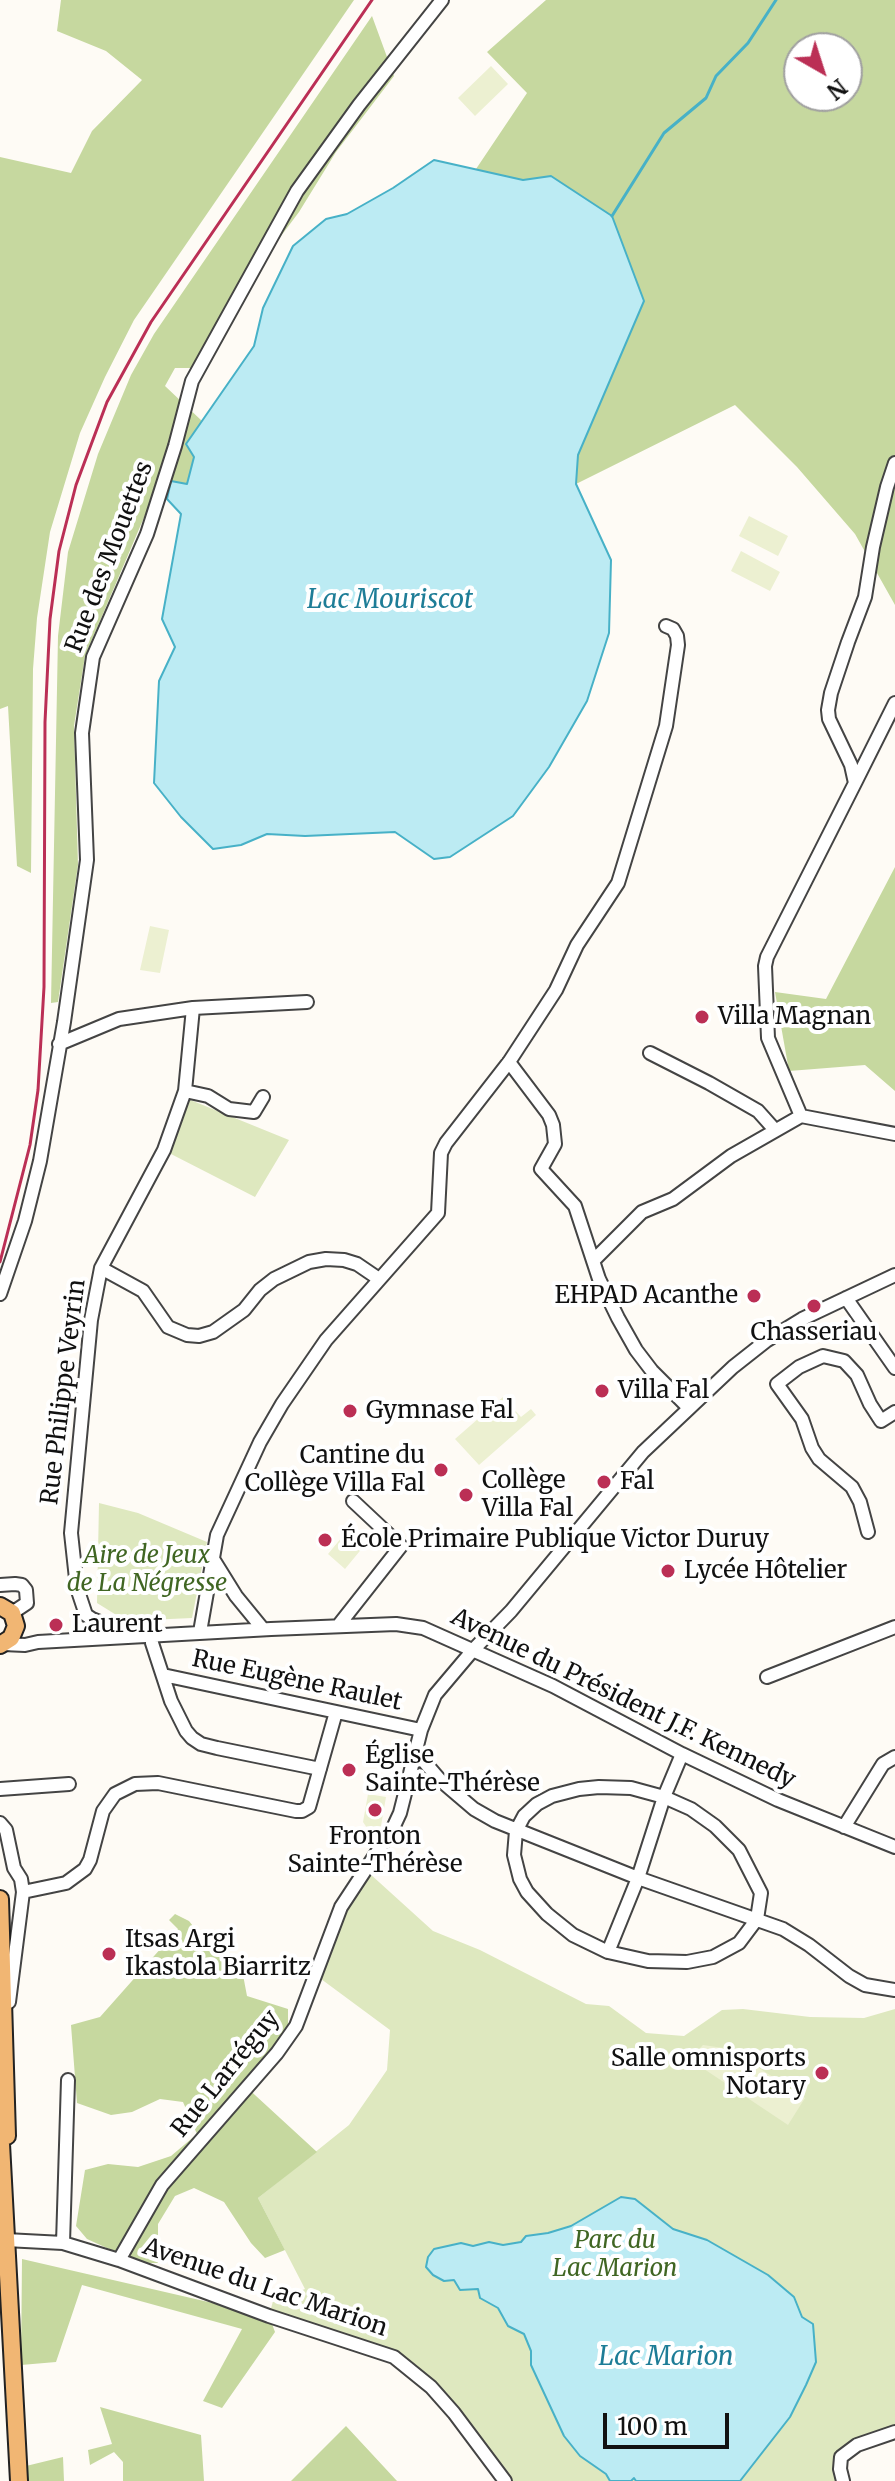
<!DOCTYPE html>
<meta charset="utf-8">
<style>
body{margin:0}
#map{position:relative;width:895px;height:2481px;overflow:hidden;background:#fefbf5;font-family:Merriweather,serif}
canvas{display:block}
.north{position:absolute;left:783px;top:32px;width:80px;height:80px;box-sizing:border-box;background:#fff;border:2px solid #a0a0a0;border-radius:50%;rotate:141deg;font-size:22px;font-weight:700;line-height:32px;text-align:center;color:#111}
.north::after{content:'';display:block;margin:auto;width:28px;height:36px;background:#bb2f55;clip-path:polygon(50% 0,100% 100%,50% 72%,0 100%)}
.scale{position:absolute;left:603px;top:2413px;width:126px;height:36px;box-sizing:border-box;border:4px solid #111;border-top:0;padding-left:10px;font-size:24px;line-height:28px;white-space:nowrap;color:#111;-webkit-text-stroke:6px #fff;paint-order:stroke}
</style>
<div id="map">
<canvas width="895" height="2481"></canvas>
<div class="north">N</div>
<div class="scale">100 m</div>
</div>
<script>
const g = document.querySelector('canvas').getContext('2d');
g.lineJoin = 'round';
function paint(path, color) { g.fillStyle = color; g.fill(path, 'evenodd'); }
const poly = rows => new Path2D(rows.map(r => 'M' + r).join(''));
function trace(path, color, width, dash) { g.strokeStyle = color; g.lineWidth = width; g.lineCap = dash ? 'butt' : 'round'; g.setLineDash(dash || []); g.stroke(path); }
function label(font, color, halo, rows, align = 'center') {
  g.font = font + ' Merriweather,serif'; g.lineWidth = 8; g.setLineDash([]); g.textBaseline = 'middle'; g.strokeStyle = halo; g.fillStyle = color; for (const [text, x, y, turn = 0] of rows) {
    g.save(); g.translate(x, y); g.rotate((+turn || 0) * Math.PI / 180); g.textAlign = isNaN(turn) ? turn : align; if (halo) g.strokeText(text, 0, 0); g.fillText(text, 0, 0); g.restore();
  }
}
const green = poly([
 [188,1099,289,1140,255,1197,169,1153],
 [99,1503,138,1513,207,1542,192,1618,126,1621,97,1603],
 [369,1873,433,1931,480,1950,586,2004,609,2006,646,2033,684,2036,722,2010,743,2009,810,2017,864,2018,895,2009,895,2432,842,2457,843,2481,505,2481,454,2413,395,2357,269,2316,273,2301,305,2289,258,2198,349,2125,387,2070,390,2030,317,1976,345,1910]
]);
const forest = poly([
 [61,0,354,0,134,320,105,377,80,433,50,532,37,618,33,669,31,873,17,866,8,706,0,709,0,157,71,173,92,131,142,80,106,51,57,31],
 [546,0,895,0,895,605,855,534,797,467,735,405,576,484,578,455,644,301,612,216,551,176,524,180,476,169,527,93,487,52],
 [799,48,847,48,847,96,799,96],
 [372,16,394,76,336,152,299,212,233,300,196,368,175,368,165,386,202,421,187,444,194,457,187,484,171,481,167,499,151,501,85,656,74,726,78,865,58,1002,51,1003,58,636,68,552,98,454,131,375,154,334],
 [895,867,895,1091,865,1065,789,1071,775,992,826,999],
 [175,1914,189,1921,211,1949,240,1959,247,1996,288,2009,288,2029,243,2084,317,2152,258,2198,285,2250,265,2258,251,2243,224,2202,194,2188,175,2196,158,2224,158,2263,140,2263,87,2239,76,2226,85,2170,108,2164,138,2167,171,2156,197,2134,183,2102,160,2099,132,2112,111,2115,77,2103,71,2025,100,2017,178,1929,169,1920],
 [22,2259,269,2316,275,2332,222,2408,203,2401,242,2329,82,2285,56,2362,21,2365],
 [100,2407,201,2435,204,2481,123,2481,123,2462,114,2452,90,2465,88,2450,112,2444],
 [346,2426,397,2481,291,2481],
 [63,2457,64,2481,28,2481,26,2466]
]);
const pitch = poly([
 [491,66,508,84,475,116,458,98],
 [749,516,788,536,778,556,739,536],
 [741,551,780,572,770,591,731,571],
 [150,926,169,930,160,973,140,970],
 [503,1397,521,1417,531,1409,536,1415,479,1465,455,1439],
 [347,1531,364,1546,345,1569,328,1554],
 [368,1794,386,1797,381,1826,376,1830,375,1837,365,1835,367,1828,363,1822],
 [703,2045,730,2049,805,2098,788,2125,689,2059]
]);
const water = poly([
 [434,160,523,180,551,176,612,216,644,301,578,455,576,484,611,560,609,633,587,701,549,767,513,816,450,857,434,859,395,832,305,836,267,834,241,845,213,849,181,817,154,783,159,681,175,647,162,619,181,514,167,499,171,481,187,484,194,457,186,444,254,346,263,308,293,246,326,219,347,214,393,188,434,160],
 [621,2197,635,2199,673,2229,707,2240,768,2275,794,2297,802,2317,813,2324,816,2362,806,2385,790,2417,740,2481,636,2481,634,2478,631,2481,610,2481,606,2474,580,2456,564,2436,531,2365,531,2351,524,2334,508,2326,498,2308,480,2298,478,2289,460,2290,454,2280,444,2281,433,2275,426,2267,428,2257,434,2249,461,2243,473,2246,489,2242,503,2245,521,2242,526,2236,548,2233,571,2226,621,2197]
]);
const stream = poly([
 [612,216,664,133,706,98,716,76,748,43,776,0]
]);
const minor = poly([
 [855,783,895,703],
 [59,1044,119,1019,193,1008,307,1002],
 [650,1053,709,1083,758,1111,775,1130],
 [509,1062,549,1115,553,1125,555,1144,541,1169,575,1206,599,1279,618,1318,636,1350,652,1371,689,1408],
 [185,1091,208,1096,229,1109,254,1112,263,1097],
 [801,1116,895,1134],
 [593,1261,642,1212,673,1199,731,1156,801,1116,768,1038,765,966,767,957,855,783,851,765,829,719,828,710,831,693,848,642,865,597,873,547,887,487,895,463],
 [101,1268,143,1291,168,1327,187,1335,199,1336,213,1332,244,1310,260,1290,274,1279,309,1262,326,1259,344,1260,357,1264,379,1279],
 [0,1294,25,1221,40,1161,64,1022,87,860,82,733,93,657,147,534,175,446,192,381,297,191,359,105,442,0],
 [846,1298,895,1368],
 [868,1532,860,1502,852,1487,819,1459,812,1448,802,1419,777,1384,799,1367,823,1356,844,1361,857,1375,870,1404,881,1421,895,1412],
 [213,1559,236,1596,263,1629],
 [0,1585,15,1584,22,1585,26,1590,27,1603,12,1613],
 [338,1626,401,1546,353,1501],
 [200,1632,217,1535,260,1442,282,1404,326,1340,438,1213,441,1153,446,1143,509,1062,556,990,577,945,618,883,666,726,678,645,677,636,673,629,666,626],
 [152,1635,152,1643,171,1701,186,1731,192,1738,201,1744,217,1748,320,1769],
 [119,1637,112,1627,92,1619,86,1615,77,1588,71,1533,91,1320,101,1268,164,1150,185,1091,193,1008],
 [3,1644,25,1645,38,1642,271,1629,396,1624,423,1628,553,1686,682,1754,778,1800,895,1847],
 [163,1675,421,1730],
 [767,1677,895,1627],
 [415,1755,421,1758,440,1780,474,1809,495,1821,638,1878,783,1929,809,1945,849,1976,865,1985,895,1990],
 [599,1787,631,1788,664,1797,691,1809,715,1826,739,1850,761,1893,757,1919,739,1943,713,1957,687,1962,648,1961,608,1952,573,1935,547,1914,527,1892,520,1879,514,1855,516,1831,524,1816,537,1804,552,1796,579,1789,599,1787],
 [0,1789,69,1784],
 [0,1823,6,1830,14,1868,21,1879,23,1892,9,2002],
 [844,1827,883,1764,895,1757],
 [23,1892,66,1883,85,1869,90,1860,103,1811,115,1794,135,1784,158,1783,296,1811,302,1811,309,1807,336,1712],
 [608,1952,638,1878,664,1797,682,1754],
 [6,2240,63,2243,119,2260,269,2316,394,2357,431,2387,454,2413,505,2481],
 [63,2243,68,2080],
 [119,2260,162,2185,277,2053,296,2026,341,1907,393,1828,400,1813,421,1730,435,1695,473,1650,511,1611,643,1452,733,1367,766,1341,802,1319,895,1275],
 [843,2481,840,2469,841,2457,857,2445,895,2432]
]);
const major = poly([
 [0,1606,12,1613,16,1626,11,1638,0,1645],
 [0,1899,7,2136],
 [0,2125,19,2481]
]);
const rail = poly([
 [0,1262,30,1145,38,1090,44,987,45,722,50,619,59,551,76,485,107,402,151,322,372,0]
]);
const markers = [
 [702,1017,8,"#bb2f55"],
 [754,1296,8,"#bb2f55"],
 [814,1306,8,"#bb2f55"],
 [602,1391,8,"#bb2f55"],
 [350,1411,8,"#bb2f55"],
 [441,1470,8,"#bb2f55"],
 [604,1482,8,"#bb2f55"],
 [466,1495,8,"#bb2f55"],
 [325,1540,8,"#bb2f55"],
 [668,1571,8,"#bb2f55"],
 [56,1625,8,"#bb2f55"],
 [349,1770,8,"#bb2f55"],
 [375,1810,8,"#bb2f55"],
 [109,1954,8,"#bb2f55"],
 [822,2073,8,"#bb2f55"]
];
const streetNames = [
 ["Rue des Mouettes",110,557,-69],
 ["Rue Philippe Veyrin",64,1392,-83],
 ["Rue Eugène Raulet",297,1681,12],
 ["Avenue du Président J.F. Kennedy",623,1699,26],
 ["Rue Larréguy",226,2074,-51],
 ["Avenue du Lac Marion",265,2288,19]
];
const poiNames = [
 ["Villa Magnan",718,1017],
 ["EHPAD Acanthe",738,1296,"right"],
 ["Chasseriau",814,1333,"center"],
 ["Villa Fal",618,1391],
 ["Gymnase Fal",366,1411],
 ["Cantine du",425,1456,"right"],
 ["Collège Villa Fal",425,1484,"right"],
 ["Collège",482,1481],
 ["Villa Fal",482,1509],
 ["Fal",620,1482],
 ["École Primaire Publique Victor Duruy",341,1540],
 ["Lycée Hôtelier",684,1571],
 ["Laurent",72,1625],
 ["Église",365,1756],
 ["Sainte-Thérèse",365,1784],
 ["Fronton",375,1837,"center"],
 ["Sainte-Thérèse",375,1865,"center"],
 ["Itsas Argi",125,1940],
 ["Ikastola Biarritz",125,1968],
 ["Salle omnisports",806,2059,"right"],
 ["Notary",806,2087,"right"]
];
const parkNames = [
 ["Aire de Jeux",147,1556],
 ["de La Négresse",147,1584],
 ["Parc du",615,2241],
 ["Lac Marion",615,2269]
];
const waterNames = [
 ["Lac Mouriscot",390,601],
 ["Lac Marion",666,2358]
];
paint(green, '#dee8bf');
paint(forest, '#c6d89f');
paint(pitch, '#ecf0d1');
paint(water, '#bcebf3');
trace(water, '#47b1c7', 2);
trace(stream, '#47b1c7', 3);
trace(minor, '#444', 16);
trace(major, '#222', 20);
trace(minor, '#fff', 12);
trace(major, '#f1b673', 16);
trace(rail, '#bb2f55', 3);
for (const [x, y, r, color] of markers) { const dot = new Path2D(); dot.arc(x, y, r, 0, 2 * Math.PI); g.fillStyle = color; g.fill(dot); trace(dot, '#fff', 3); }
label('24px', '#111', '#fff', streetNames);
label('24px', '#111', '#fff', poiNames, 'left');
label('italic 24px', '#406623', '#fff', parkNames);
label('italic 26px', '#1e7d97', '#fff', waterNames);
</script>
